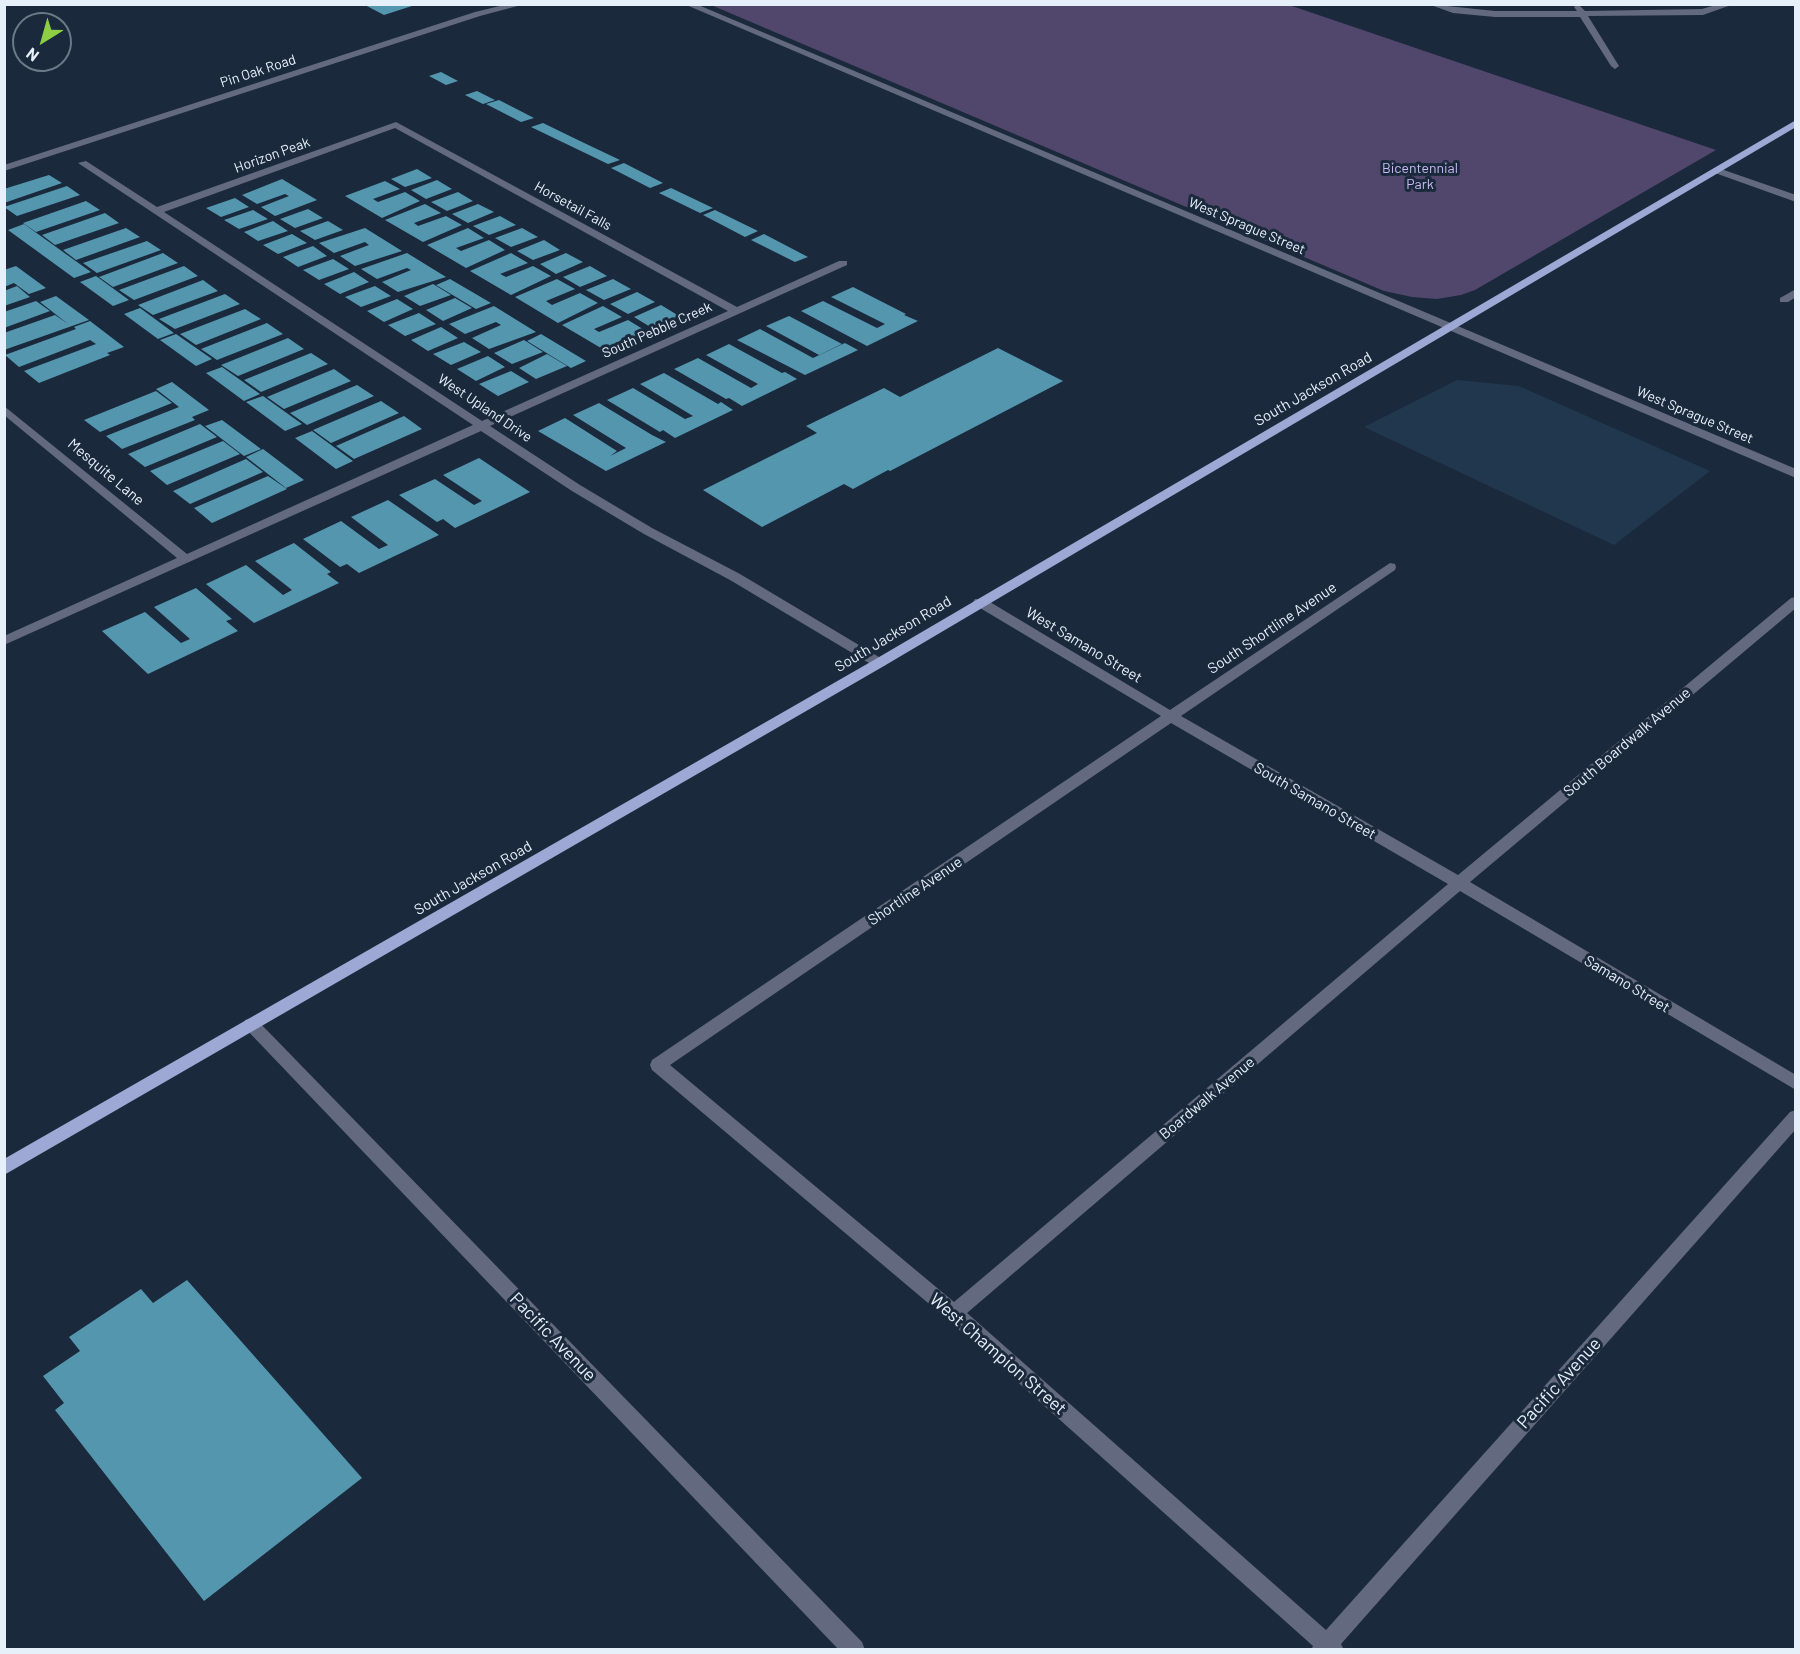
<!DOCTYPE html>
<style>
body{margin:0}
#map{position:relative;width:1800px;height:1654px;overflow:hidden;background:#1a2a3c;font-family:Barlow,sans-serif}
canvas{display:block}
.frame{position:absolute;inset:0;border:6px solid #e5f0fb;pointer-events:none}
.north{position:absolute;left:12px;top:12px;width:60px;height:60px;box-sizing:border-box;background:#1a2a3c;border:2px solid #6b7988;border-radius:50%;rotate:217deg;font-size:16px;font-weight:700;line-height:24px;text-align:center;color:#e5f0fb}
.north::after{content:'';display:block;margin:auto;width:21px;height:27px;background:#8dce44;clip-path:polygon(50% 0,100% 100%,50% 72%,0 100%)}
</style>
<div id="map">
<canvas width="1800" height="1654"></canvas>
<div class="frame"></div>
<div class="north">N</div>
</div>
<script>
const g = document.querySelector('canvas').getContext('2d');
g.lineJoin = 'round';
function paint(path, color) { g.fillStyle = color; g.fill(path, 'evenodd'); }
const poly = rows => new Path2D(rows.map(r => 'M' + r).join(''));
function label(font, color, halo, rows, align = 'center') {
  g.font = font + ' Barlow,sans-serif'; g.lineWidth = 6; g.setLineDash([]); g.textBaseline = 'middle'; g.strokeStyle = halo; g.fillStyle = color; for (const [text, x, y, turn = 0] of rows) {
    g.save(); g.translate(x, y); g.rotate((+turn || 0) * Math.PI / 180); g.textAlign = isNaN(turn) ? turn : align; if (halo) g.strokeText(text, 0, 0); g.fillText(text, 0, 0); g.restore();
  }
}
const built = poly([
 [1457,380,1519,386,1710,471,1614,545,1364,427]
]);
const green = poly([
 [711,5,1289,5,1716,150,1475,290,1461,295,1437,299,1412,297,1384,291]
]);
const building = poly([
 [363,4,415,4,415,5,384,15],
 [441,72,458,81,446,85,429,76],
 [477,91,495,100,483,104,465,95],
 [499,100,534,118,521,122,486,104],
 [543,123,580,141,620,160,608,164,531,127],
 [624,163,663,183,650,188,611,168],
 [417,169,432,178,405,187,391,179],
 [49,175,62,183,4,203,4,189],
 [282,179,317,200,275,216,261,207,289,196,285,194,257,204,242,195],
 [437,180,452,189,426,199,411,190],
 [385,181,400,189,373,199,378,202,405,192,420,201,382,218,345,196],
 [67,186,80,195,17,216,4,207],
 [671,188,713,208,700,213,659,193],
 [458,192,473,201,447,211,431,202],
 [235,198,249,207,221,217,206,208],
 [86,201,100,210,36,232,23,223],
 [425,204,441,213,414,223,418,226,446,216,462,225,423,242,385,220],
 [478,204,494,212,468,223,452,214],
 [308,209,323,218,295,228,280,219],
 [253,210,268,219,239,229,224,220],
 [715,210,758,231,745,237,703,215],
 [105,213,119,223,55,245,42,235],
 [500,216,516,225,489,235,473,226],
 [273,221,288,231,258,241,244,232],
 [328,221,343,230,315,240,300,231],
 [24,224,91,272,74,278,8,230],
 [126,228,140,237,76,260,63,250],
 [365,228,402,251,355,266,340,256,369,245,365,242,334,253,319,243],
 [468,228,484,238,456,248,461,251,489,240,505,250,466,268,427,245],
 [522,228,538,237,511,247,495,238],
 [292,234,307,243,278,254,263,245],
 [764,234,808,257,795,262,751,240],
 [544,240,560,250,533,260,517,251],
 [147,241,161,250,97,273,83,263],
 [313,246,327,256,298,267,283,257],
 [163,253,178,263,113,287,99,277],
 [407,253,446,277,398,292,382,282,411,270,407,268,377,279,361,269],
 [511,253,528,263,500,274,506,277,533,266,551,276,511,295,470,271],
 [566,253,583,262,556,274,540,264],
 [333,259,349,269,319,280,303,270],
 [16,266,46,288,29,294,14,283,4,287,4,270],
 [184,266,198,276,134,300,119,290],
 [590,266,607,276,580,287,563,277],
 [354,272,369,282,340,294,324,284],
 [96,276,129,300,113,306,80,282],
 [450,279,491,303,476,309,436,285],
 [557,279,575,289,546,301,552,305,580,293,598,303,558,323,515,297],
 [613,279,631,289,604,300,586,290],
 [203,280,218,291,153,315,138,305],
 [433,284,451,295,420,306,404,296],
 [17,286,30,297,4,306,4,291],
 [375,286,391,296,361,307,345,297],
 [853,287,906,314,904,315,918,321,867,346,801,311,823,301,877,328,885,324,831,297],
 [637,292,655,302,628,314,610,304],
 [225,294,240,304,175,329,159,319],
 [56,296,89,320,4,350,4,333,55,315,68,324,40,302],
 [455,298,472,308,443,321,426,310],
 [397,299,413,309,384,322,367,311],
 [36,301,50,311,4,328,4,312],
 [661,305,679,316,652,328,634,317],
 [494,306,536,332,489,349,472,338,501,325,496,322,465,334,449,324],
 [603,306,622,317,594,329,599,332,628,320,646,331,618,343,621,345,606,351,562,325],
 [140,308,174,333,158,339,124,314],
 [245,309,261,319,196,345,180,334],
 [419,313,436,324,405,336,388,325],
 [789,316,842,344,819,355,766,326],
 [90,321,124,347,107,353,110,355,39,383,24,371,96,344,90,340,19,367,5,355,76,329,74,327],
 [267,323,283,334,217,360,201,349],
 [441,327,458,338,428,351,411,340],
 [760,329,813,358,845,343,858,350,805,375,737,340],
 [176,334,212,359,196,366,160,340],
 [541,334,586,361,571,368,527,341],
 [288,338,304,349,238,376,221,365],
 [524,340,543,352,512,364,494,353],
 [464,342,481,352,451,365,433,354],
 [729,344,782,373,785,372,797,379,742,406,729,398,726,399,674,369,698,358,751,388,758,384,706,355],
 [998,348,1063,381,890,471,888,470,853,489,844,484,762,527,703,490,817,433,806,426,884,388,900,397],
 [311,353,328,364,261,392,244,380],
 [547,354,567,366,536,379,519,368],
 [488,356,505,367,476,381,457,369],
 [222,367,260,394,244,401,206,373],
 [334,369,351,381,284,409,267,397],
 [511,371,529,382,498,396,479,384],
 [664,373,718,404,721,402,733,410,675,438,663,430,660,432,607,400,633,388,685,419,693,416,640,384],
 [172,382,209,410,192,417,195,420,122,449,106,436,179,407,156,389],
 [357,385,374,396,307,425,290,413],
 [156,391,172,403,100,432,84,420],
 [263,396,302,424,285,431,246,402],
 [381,401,399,413,331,443,313,430],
 [599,403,652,435,666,442,606,471,538,431,565,418,617,451,610,456,626,448,573,415],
 [404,416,422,429,354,459,336,446],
 [222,420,261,449,244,456,205,426],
 [200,424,217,437,145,467,128,454],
 [312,431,353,461,336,469,295,438],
 [223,441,240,454,167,485,150,471],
 [263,449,304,480,286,488,246,457],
 [479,458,530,492,455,528,443,519,437,522,399,495,435,479,474,505,482,501,443,475],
 [246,459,263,472,190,504,173,491],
 [268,476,287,489,212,523,194,508],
 [388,500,439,535,359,573,347,564,340,567,303,539,341,521,379,549,388,545,351,517],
 [294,543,331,572,327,574,339,583,254,623,206,584,246,565,283,595,292,590,255,561],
 [196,588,232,619,226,621,238,631,148,674,102,631,145,612,181,643,190,639,154,607],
 [187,1280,362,1478,204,1601,55,1410,64,1403,43,1376,80,1351,69,1337,141,1289,153,1303]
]);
const minor = poly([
 [508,4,525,4,480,16,4,171,4,165,475,12,508,4],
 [684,4,696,4,1796,469,1796,478,684,4],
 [1428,4,1495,11,1577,11,1574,7,1578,4,1585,11,1702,9,1719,4,1734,4,1703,15,1588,16,1619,66,1615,69,1611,66,1580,17,1495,17,1453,13,1428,4],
 [396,122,737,307,839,261,847,261,847,265,490,426,580,485,652,528,740,574,884,660,886,663,884,666,874,666,730,580,644,534,572,491,481,431,4,645,4,636,177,558,4,415,4,406,187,554,473,425,78,163,86,161,157,207,396,122],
 [395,128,728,311,482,421,164,212,395,128],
 [1715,169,1721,169,1796,195,1796,202,1715,173,1715,169],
 [1796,289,1796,297,1788,302,1780,302,1780,298,1796,289],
 [1390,563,1395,564,1396,567,1395,570,1181,716,1458,875,1791,598,1796,597,1796,608,1470,882,1796,1075,1796,1090,1460,891,967,1313,1326,1630,1790,1112,1796,1110,1796,1129,1341,1644,1344,1650,1311,1650,1313,1646,947,1319,652,1070,650,1065,652,1060,1161,716,975,605,973,602,975,599,985,599,1170,710,1390,563],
 [1171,723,1448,884,954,1302,670,1065,1171,723],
 [251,1018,257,1020,862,1642,865,1650,839,1650,245,1028,243,1024,245,1020,251,1018]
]);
const major = poly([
 [1796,120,1796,127,884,666,4,1175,4,1159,874,660,1796,120]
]);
const farStreetnames = [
 ["Pin Oak Road",258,71,-18],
 ["Horizon Peak",272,155,-20],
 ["Horsetail Falls",573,206,29],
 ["West Sprague Street",1247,226,23],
 ["South Pebble Creek",657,330,-24],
 ["West Upland Drive",485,408,34],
 ["West Sprague Street",1695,415,23]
];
const farParknames = [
 ["Bicentennial",1420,168],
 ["Park",1420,184]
];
const streetNames = [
 ["South Jackson Road",1313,389,-30],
 ["Mesquite Lane",106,472,40],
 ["South Shortline Avenue",1272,628,-34],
 ["South Jackson Road",893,634,-31],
 ["West Samano Street",1084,645,31],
 ["South Boardwalk Avenue",1627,742,-40],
 ["South Samano Street",1315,801,30],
 ["South Jackson Road",473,878,-30],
 ["Shortline Avenue",915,891,-34],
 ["Samano Street",1627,984,31],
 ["Boardwalk Avenue",1207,1098,-40]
];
const nearStreetnames = [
 ["Pacific Avenue",553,1337,46],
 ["West Champion Street",998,1354,41],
 ["Pacific Avenue",1559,1383,-48]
];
paint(built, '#21374d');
paint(green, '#51466b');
paint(building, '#5596af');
paint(minor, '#63697e');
paint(major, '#9da8d4');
label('14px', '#e5f0fb', '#1a2a3c', farStreetnames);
label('14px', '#cab9f5', '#1a2a3c', farParknames);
label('15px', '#e5f0fb', '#1a2a3c', streetNames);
label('18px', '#e5f0fb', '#1a2a3c', nearStreetnames);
</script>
